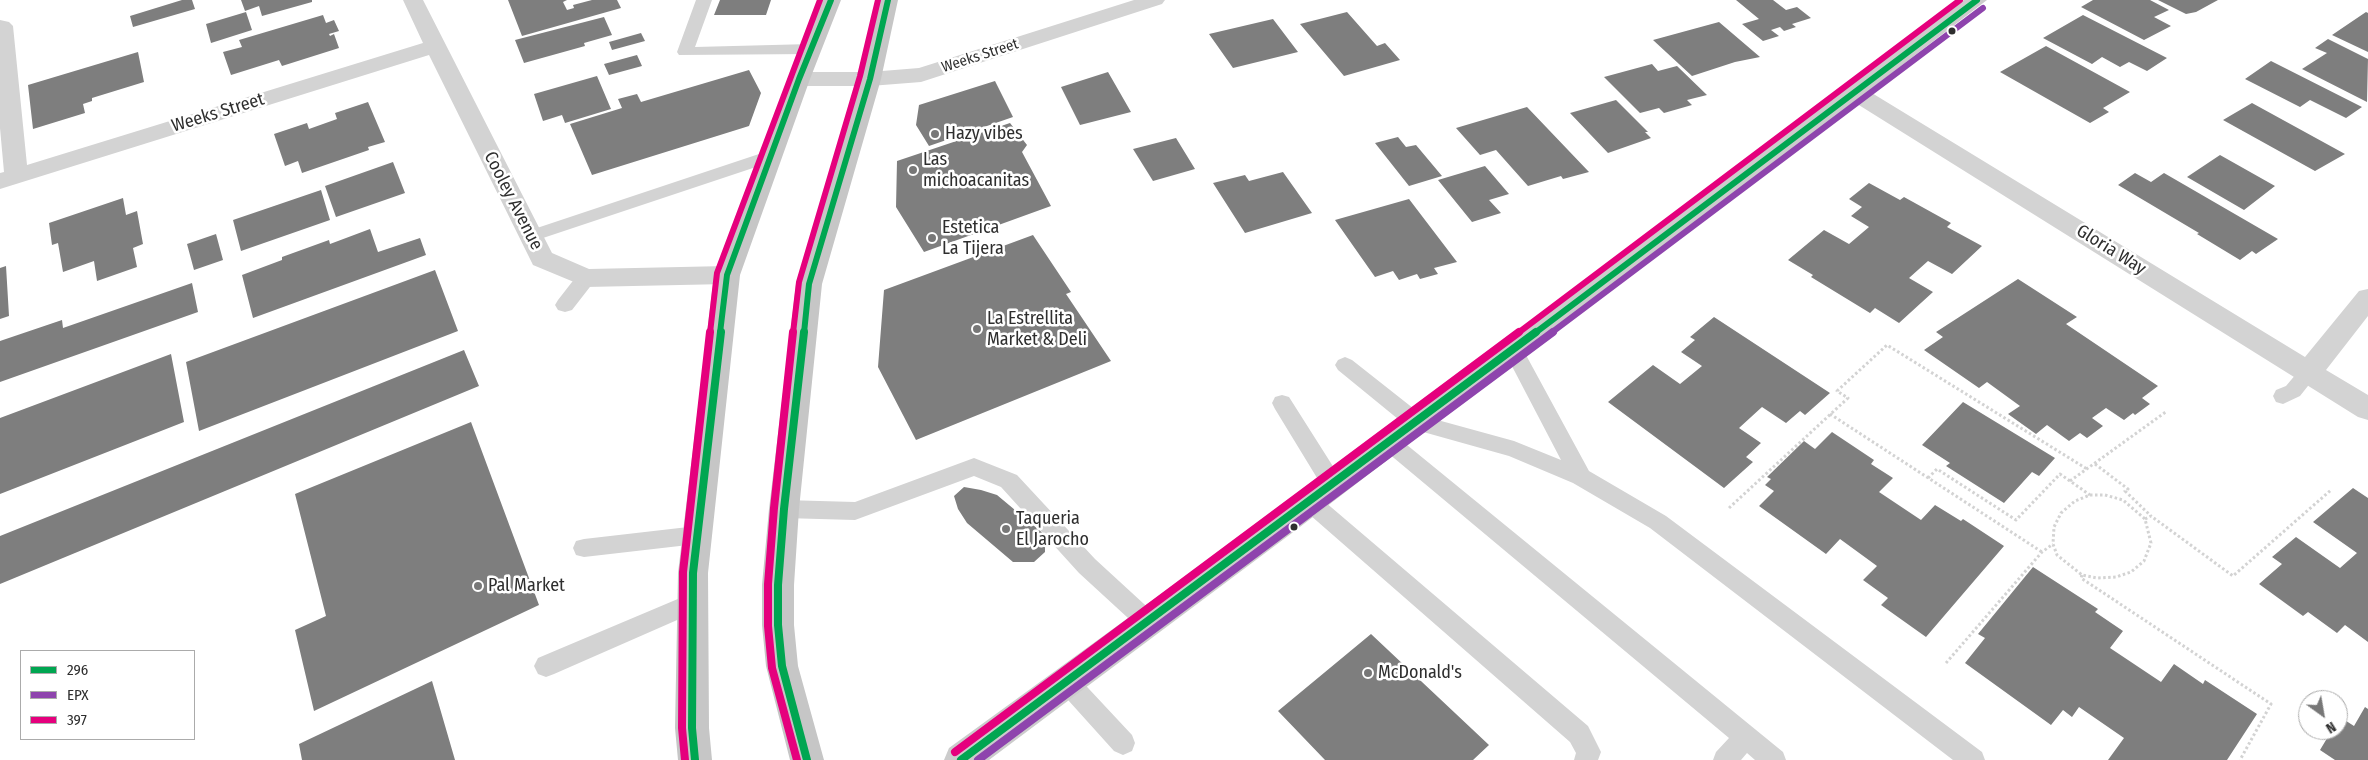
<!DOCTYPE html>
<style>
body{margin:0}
#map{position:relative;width:2368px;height:760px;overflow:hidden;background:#fff;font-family:"Fira Sans Condensed",sans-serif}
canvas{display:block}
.legend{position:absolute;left:20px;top:650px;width:175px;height:90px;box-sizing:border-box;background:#fff;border:1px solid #ababab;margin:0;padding:6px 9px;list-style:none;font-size:15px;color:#2e2e2e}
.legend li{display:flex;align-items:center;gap:10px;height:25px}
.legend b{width:25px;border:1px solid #ababab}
.north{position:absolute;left:2298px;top:690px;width:50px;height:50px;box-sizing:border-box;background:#fff;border:1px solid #ababab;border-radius:50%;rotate:148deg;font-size:14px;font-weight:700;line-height:20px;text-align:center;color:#2e2e2e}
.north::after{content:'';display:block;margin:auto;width:18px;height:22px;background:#777;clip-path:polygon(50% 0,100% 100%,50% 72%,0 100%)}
</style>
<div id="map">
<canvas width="2368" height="760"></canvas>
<ul class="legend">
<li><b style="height:6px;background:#00a651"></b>296</li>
<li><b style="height:6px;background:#8e44ad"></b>EPX</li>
<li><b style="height:6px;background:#e5007d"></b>397</li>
</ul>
<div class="north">N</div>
</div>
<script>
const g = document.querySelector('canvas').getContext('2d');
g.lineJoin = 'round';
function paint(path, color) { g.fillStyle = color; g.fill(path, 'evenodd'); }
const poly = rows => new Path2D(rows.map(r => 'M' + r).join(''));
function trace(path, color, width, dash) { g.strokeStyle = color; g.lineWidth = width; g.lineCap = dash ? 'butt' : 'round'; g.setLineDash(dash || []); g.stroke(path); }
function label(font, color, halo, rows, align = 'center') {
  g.font = font + ' "Fira Sans Condensed",sans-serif'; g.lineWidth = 5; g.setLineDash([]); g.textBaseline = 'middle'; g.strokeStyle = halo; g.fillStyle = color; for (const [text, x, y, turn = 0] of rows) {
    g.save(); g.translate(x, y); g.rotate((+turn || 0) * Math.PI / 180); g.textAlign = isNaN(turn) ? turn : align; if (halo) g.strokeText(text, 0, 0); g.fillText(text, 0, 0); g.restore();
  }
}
const building = poly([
 [182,0,192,0,195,9,133,27,130,16],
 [241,0,312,0,312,2,262,16,259,6,245,11],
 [508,0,567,0,563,2,567,10,574,8,573,5,592,0,617,0,621,8,522,36],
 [720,0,771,0,766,15,714,15],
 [1736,0,1773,0,1786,10,1797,7,1811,18,1792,24,1796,27,1784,31,1780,27,1771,30,1779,36,1763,41,1742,24,1759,19],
 [2093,0,2150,0,2169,10,2154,17,2171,26,2144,40,2081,7],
 [2158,0,2218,0,2196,12,2186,14],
 [246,12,252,30,211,43,206,24],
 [1347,12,1377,46,1385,43,1400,60,1344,76,1300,24],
 [2366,12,2368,13,2368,52,2332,35],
 [323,15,326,23,334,20,339,31,329,34,330,36,334,34,339,48,282,66,279,60,231,75,223,52,242,47,239,40],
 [2083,15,2167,58,2147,71,2129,62,2120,67,2102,57,2092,64,2043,38],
 [604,17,612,35,584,43,585,46,524,63,515,40],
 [1273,19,1298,52,1233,68,1209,34],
 [1719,22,1760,57,1735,62,1692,76,1653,40],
 [641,33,645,41,612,50,609,42],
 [2328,39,2368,59,2367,102,2302,69,2327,53,2315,48],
 [2046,46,2130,92,2103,108,2109,112,2090,123,2000,72],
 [138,52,144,82,92,98,92,101,83,104,85,113,33,129,28,85],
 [637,55,642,66,609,75,604,64],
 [2271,61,2362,107,2346,118,2310,100,2300,107,2245,79],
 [1652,64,1658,71,1677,66,1707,95,1687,100,1692,105,1664,113,1659,108,1640,113,1604,77],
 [749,70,761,93,749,126,592,175,570,124,622,108,618,99,637,94,641,102],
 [1108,72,1131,112,1080,125,1061,87],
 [597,76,611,109,565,123,562,115,543,121,534,94],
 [995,81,1013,117,929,146,916,125,919,105],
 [1616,100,1648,132,1645,132,1651,138,1608,153,1570,113],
 [368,102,385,142,368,147,369,150,302,173,298,161,285,166,274,134,307,123,309,129,337,119,335,113],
 [2252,103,2345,154,2315,171,2223,120],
 [1527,107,1589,172,1563,179,1561,176,1528,186,1496,150,1480,155,1456,128],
 [1010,123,1027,145,1022,152,1051,206,924,252,896,207,897,161],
 [1398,137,1406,147,1416,145,1442,176,1409,186,1375,143],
 [1176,138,1195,169,1153,181,1133,149],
 [2220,155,2275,186,2244,210,2187,177],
 [393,162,405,193,336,217,325,186],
 [1485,166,1509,194,1489,200,1501,213,1472,222,1438,180],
 [1283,172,1312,213,1245,233,1213,183,1245,175,1249,181],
 [2135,173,2151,182,2164,173,2278,239,2256,254,2252,251,2240,260,2197,234,2199,233,2118,185],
 [1869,183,1900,200,1904,197,1951,223,1947,227,1982,246,1952,274,1928,261,1909,278,1933,292,1899,323,1875,308,1870,313,1811,277,1813,275,1788,260,1824,230,1849,244,1869,227,1851,216,1862,207,1849,199],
 [321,190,330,220,241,251,233,220],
 [123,198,126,215,137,211,143,244,133,248,137,267,97,281,94,261,63,272,58,243,52,245,49,223],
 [1409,199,1457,262,1434,268,1438,274,1420,279,1417,274,1399,280,1393,271,1375,277,1335,220],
 [370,229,378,252,420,238,426,255,253,318,242,275,282,260,282,257,329,240,330,244],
 [216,234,223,260,194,270,187,244],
 [1033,235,1071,292,1066,294,1111,361,916,440,878,367,884,290],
 [6,266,9,316,0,319,0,268],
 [435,270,458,331,199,431,186,362],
 [2018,279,2077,317,2066,324,2158,386,2142,398,2150,404,2135,415,2133,413,2124,420,2106,408,2092,418,2103,426,2087,438,2080,433,2069,441,2047,425,2036,434,2008,414,2020,406,1987,382,1979,388,1924,350,1943,337,1936,332],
 [192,283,198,312,0,382,0,341,62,320,63,328],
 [1714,317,1830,393,1805,415,1800,411,1786,423,1762,407,1739,428,1761,443,1746,457,1753,462,1724,488,1608,402,1653,365,1680,384,1702,366,1681,352,1695,340,1690,337],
 [464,350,479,386,0,584,0,536],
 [171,354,184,422,0,494,0,418],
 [1963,402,2055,458,2039,476,2032,472,2004,503,1946,466,1950,463,1922,445],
 [471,422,539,605,314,711,295,630,326,616,295,494],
 [1832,432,1874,460,1871,464,1893,478,1879,492,1921,520,1935,505,1961,521,1963,519,2004,546,1926,637,1881,605,1888,598,1863,580,1877,566,1840,539,1826,554,1759,506,1774,491,1765,485,1771,479,1767,477,1804,441,1815,449],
 [964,487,981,490,997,495,1045,535,1045,552,1034,562,1013,562,967,523,958,509,954,496],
 [2353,488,2368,498,2368,642,2345,625,2337,633,2308,612,2303,616,2259,584,2282,564,2272,557,2296,537,2340,568,2357,553,2313,522],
 [2033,567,2098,609,2095,612,2123,631,2110,648,2161,682,2174,664,2203,684,2205,680,2257,714,2227,760,2108,760,2124,738,2079,707,2072,717,2063,710,2051,725,1965,663,1985,638,1978,634],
 [1371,634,1489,745,1473,760,1325,760,1278,711],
 [432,681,455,760,302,760,299,744],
 [2365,707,2368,709,2368,760,2335,760,2320,750,2332,730,2338,730,2340,717,2354,726]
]);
const path = poly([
 [1830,414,2042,552],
 [2095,464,2128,489,2125,491,2151,516],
 [1928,478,1937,469,2016,520,2060,474,2090,495],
 [2070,481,2167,411],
 [2090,495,2105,495,2123,500,2145,519,2151,543,2144,561,2131,572,2116,577,2097,578,2082,575,2057,555,2053,544,2054,527,2061,513,2075,501,2090,495],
 [1729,508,1848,398,1837,391,1887,345,2087,469],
 [2145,519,2151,516,2233,576,2331,490],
 [2082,575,2081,578,2271,704,2240,760],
 [1946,663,2042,552,2053,544]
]);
const service = poly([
 [696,0,712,0,695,47,811,44,819,49,811,54,679,55,677,52,696,0],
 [771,150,777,152,780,156,777,160,531,242,525,240,522,236,525,232,771,150],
 [586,271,593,273,595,278,593,283,572,310,565,312,558,310,555,305,558,300,579,273,586,271],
 [1513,342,1520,344,1589,471,1666,516,1982,752,1985,760,1953,760,1650,528,1573,483,1509,456,1409,428,1338,370,1335,365,1338,360,1345,357,1352,360,1423,416,1514,441,1561,460,1503,349,1506,344,1513,342],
 [2309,364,2316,367,2319,372,2300,396,2283,404,2276,402,2273,396,2276,390,2286,386,2302,367,2309,364],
 [1282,395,1289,397,1341,479,1344,485,1341,491,1333,494,1325,491,1275,409,1272,403,1275,397,1282,395],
 [1389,434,1396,436,1783,752,1786,760,1755,760,1747,753,1741,760,1713,760,1716,752,1729,738,1382,448,1379,442,1382,436,1389,434],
 [974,458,1017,475,1095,559,1156,615,1160,622,1156,629,1148,632,1140,629,1079,573,1001,487,974,476,855,520,784,518,776,515,773,509,776,503,784,500,855,502,974,458],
 [1310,493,1318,496,1588,726,1601,752,1598,760,1574,760,1576,753,1570,742,1302,508,1299,502,1302,496,1310,493],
 [697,526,705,528,708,535,705,542,697,544,584,557,576,555,573,548,576,541,584,539,697,526],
 [692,593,700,596,703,603,700,610,554,674,546,677,538,674,534,666,538,658,692,593],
 [1067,671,1075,674,1132,735,1135,743,1132,751,1123,755,1114,751,1059,690,1055,682,1059,674,1067,671]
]);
const minor = poly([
 [403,0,423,0,552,253,589,269,727,266,736,269,740,275,736,281,727,284,586,287,533,265,429,55,0,189,0,173,4,172,0,128,0,20,9,22,13,26,27,165,423,43,403,0],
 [1134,0,1165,0,1162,4,921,82,870,86,799,86,791,84,788,79,791,74,799,72,870,72,919,68,1134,0],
 [1854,85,1862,87,2305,357,2359,291,2368,289,2368,316,2326,370,2368,395,2368,420,2358,417,1846,97,1843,92,1846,87,1854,85]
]);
const secondary = poly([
 [1964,0,1987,0,1296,530,989,760,944,760,949,748,1274,512,1964,0]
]);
const primary = poly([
 [821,0,841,0,810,79,740,275,708,573,709,728,712,760,678,760,675,728,678,573,714,275,788,79,821,0],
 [878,0,898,0,881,79,822,284,799,509,794,585,794,625,798,666,824,760,790,760,766,666,762,625,762,585,769,509,796,284,859,79,878,0]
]);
const bus1Far1 = poly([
 [720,333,727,275,799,79,831,0],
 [804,333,809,284,870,79,888,0],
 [1535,333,1977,0]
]);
const bus1 = poly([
 [804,332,784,509,778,585,778,625,782,666,807,760],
 [695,760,692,728,693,573,721,332],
 [961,760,1536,332]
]);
const bus2Far1 = poly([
 [1551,333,1983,8]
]);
const bus2 = poly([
 [978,760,1553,332]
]);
const bus3Far1 = poly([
 [710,333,717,273,820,0],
 [793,333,799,282,860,76,878,0],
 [1518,333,1960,0]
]);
const bus3 = poly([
 [793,332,774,508,768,584,768,626,772,668,797,760],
 [955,752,1519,332],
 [685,760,682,728,683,572,710,332]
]);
const markers = [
 [1952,31,4.5,"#2e2e2e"],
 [935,134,5,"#777"],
 [913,170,5,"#777"],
 [932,238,5,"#777"],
 [977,329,5,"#777"],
 [1294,527,4.5,"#2e2e2e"],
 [1006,529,5,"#777"],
 [478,586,5,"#777"],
 [1368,673,5,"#777"]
];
const farStreetnames = [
 ["Weeks Street",980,56,-18]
];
const streetNames = [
 ["Weeks Street",218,113,-17],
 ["Cooley Avenue",513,201,63],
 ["Gloria Way",2111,250,32]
];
const poiNames = [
 ["Hazy vibes",945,134],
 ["Las",923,160],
 ["michoacanitas",923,181],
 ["Estetica",942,228],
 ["La Tijera",942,249],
 ["La Estrellita",987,319],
 ["Market & Deli",987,340],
 ["Taqueria",1016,519],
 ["El Jarocho",1016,540],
 ["Pal Market",488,586],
 ["McDonald's",1378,673]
];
paint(building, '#7e7e7e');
trace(path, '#d3d3d3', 3, [2.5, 2.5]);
paint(service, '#d3d3d3');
paint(minor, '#d3d3d3');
paint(secondary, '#ccc');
paint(primary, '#c6c6c6');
trace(bus1Far1, '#00a651', 6);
trace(bus1, '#00a651', 8);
trace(bus2Far1, '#8e44ad', 6);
trace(bus2, '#8e44ad', 8);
trace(bus3Far1, '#e5007d', 6);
trace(bus3, '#e5007d', 8);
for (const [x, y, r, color] of markers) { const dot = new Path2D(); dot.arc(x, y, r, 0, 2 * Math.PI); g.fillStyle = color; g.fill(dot); trace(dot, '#fff', 2); }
label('15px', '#2e2e2e', '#fff', farStreetnames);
label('18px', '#2e2e2e', '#fff', streetNames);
label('18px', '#2e2e2e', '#fff', poiNames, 'left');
</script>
